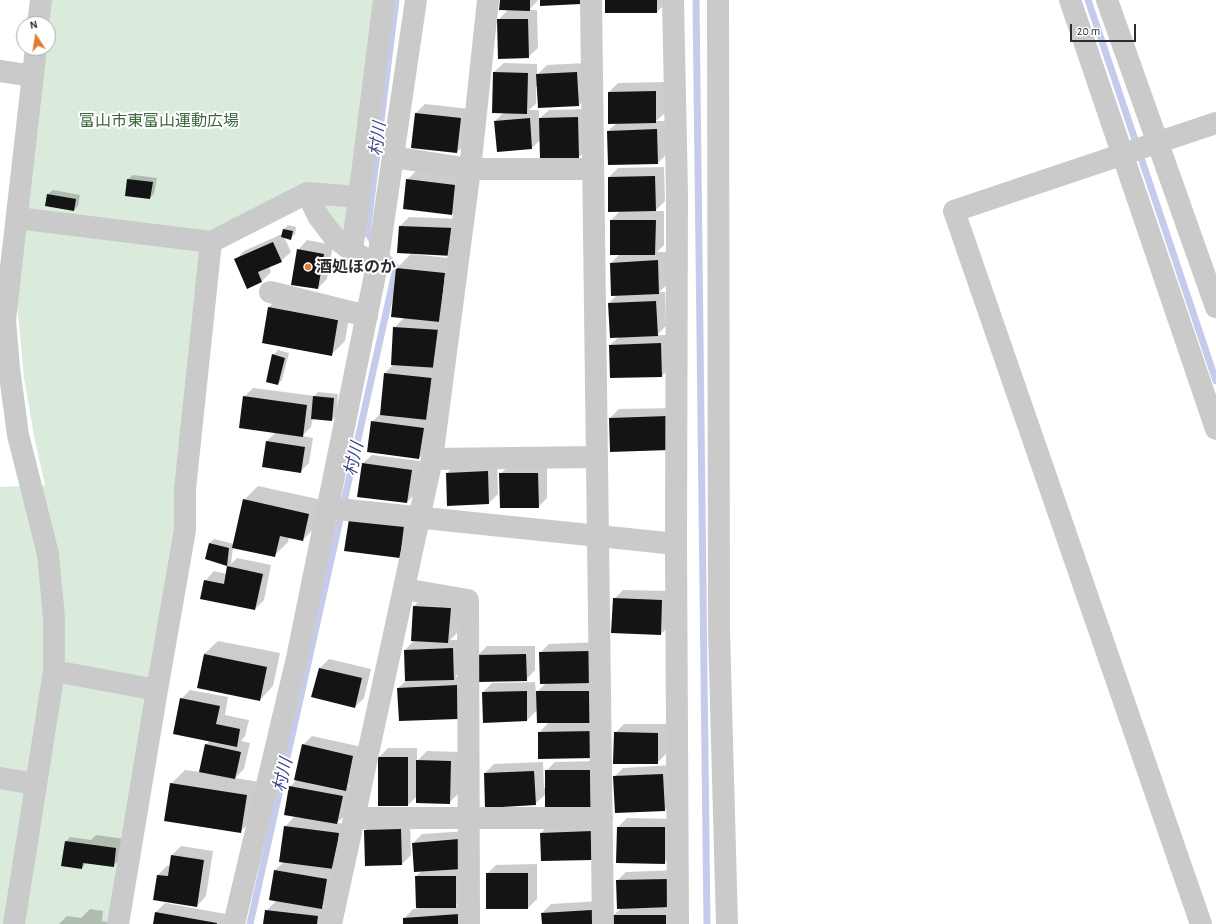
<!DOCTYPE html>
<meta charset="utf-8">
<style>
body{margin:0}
#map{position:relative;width:1216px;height:924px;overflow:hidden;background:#fff;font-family:"Alegreya Sans",sans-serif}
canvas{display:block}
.north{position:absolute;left:16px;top:16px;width:40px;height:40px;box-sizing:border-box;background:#fff;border:1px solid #ababab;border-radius:50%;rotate:348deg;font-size:11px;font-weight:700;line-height:16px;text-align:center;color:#2d2d2d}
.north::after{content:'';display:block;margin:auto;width:14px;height:18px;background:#e37b30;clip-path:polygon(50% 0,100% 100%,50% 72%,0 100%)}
.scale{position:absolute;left:1070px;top:24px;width:66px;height:18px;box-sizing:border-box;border:2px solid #2d2d2d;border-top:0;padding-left:5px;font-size:12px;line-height:14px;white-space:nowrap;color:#2d2d2d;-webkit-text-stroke:3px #fff;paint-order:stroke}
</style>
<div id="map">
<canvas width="1216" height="924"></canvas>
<div class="north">N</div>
<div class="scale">20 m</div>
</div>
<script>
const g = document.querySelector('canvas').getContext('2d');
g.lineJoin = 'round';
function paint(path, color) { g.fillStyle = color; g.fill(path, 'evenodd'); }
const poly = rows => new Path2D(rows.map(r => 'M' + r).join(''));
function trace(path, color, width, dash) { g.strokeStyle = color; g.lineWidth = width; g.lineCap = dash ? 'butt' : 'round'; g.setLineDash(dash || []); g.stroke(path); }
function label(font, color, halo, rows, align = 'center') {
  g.font = font + ' "Alegreya Sans","Noto Sans JP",sans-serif'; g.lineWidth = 4; g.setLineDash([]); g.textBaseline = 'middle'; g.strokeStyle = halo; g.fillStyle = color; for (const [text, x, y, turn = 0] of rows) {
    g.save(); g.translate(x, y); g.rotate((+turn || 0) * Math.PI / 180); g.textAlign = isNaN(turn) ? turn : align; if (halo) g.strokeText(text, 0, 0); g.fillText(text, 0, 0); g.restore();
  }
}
const green = poly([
 [50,0,378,0,348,238,313,199,201,235,176,534,111,924,0,924,0,487,45,485,35,441,24,378,17,303,45,48,48,48]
]);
const shadow = poly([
 [501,0,538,0,529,10,537,10,538,48,528,57,498,20,508,10],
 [606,0,666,0,666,3,657,12,606,12],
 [504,63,537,64,537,75,547,65,586,63,588,96,579,105,536,86,536,104,529,110,539,110,539,119,549,110,587,109,588,148,579,157,541,158,540,140,532,148,495,121,504,112,494,72],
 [664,82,665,113,656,121,666,121,667,154,658,163,608,131,617,123,609,92,618,83],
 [425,104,470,109,466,143,457,152,412,148,416,113],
 [664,167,665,201,655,211,664,211,664,245,657,252,667,252,668,284,659,292,665,292,666,326,657,335,670,335,671,367,662,376,610,345,619,337,609,303,618,294,611,263,620,254,611,220,620,211,609,177,618,168],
 [416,171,464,176,461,204,452,214,407,180],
 [133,175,157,178,154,194,150,198,128,179],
 [53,190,80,195,78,206,74,210,48,194],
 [409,217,463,219,462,246,398,252,400,226],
 [288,225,296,227,295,234,290,239,284,237,291,252,281,261,269,267,271,272,262,281,248,288,235,260,244,251,282,234,284,229],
 [307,240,333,245,327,279,318,288,298,250],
 [411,254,458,259,428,449,419,458,372,422,382,412,385,373,394,364,394,328,405,317,397,268],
 [283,293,351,306,345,341,331,355,263,343,269,307],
 [278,350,289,353,282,380,278,384,273,355],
 [253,388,315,396,318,392,338,394,336,416,332,420,313,418,311,427,302,436,313,438,309,463,300,472,267,441,276,432,244,397],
 [676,408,668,449,610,418,619,409],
 [372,455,420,461,416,493,407,502,362,464],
 [497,463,498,494,489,503,447,473,456,464],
 [547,464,547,498,538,507,500,474,510,465],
 [258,486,322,500,316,526,303,540,289,537,288,542,274,556,233,547,231,564,237,558,271,565,264,600,255,609,205,581,214,571,227,574,228,566,206,559,210,543,214,539,234,544,244,500],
 [413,517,399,557,345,550],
 [623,590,671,591,670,625,661,634,614,599],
 [423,597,459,599,457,633,450,640,462,640,462,670,455,677,466,677,467,709,398,688,406,681,405,650,414,640,412,640,414,606],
 [218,641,280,653,273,686,260,700,204,654],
 [599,642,603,748,539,733,549,722,537,710,527,720,483,692,492,683,535,682,536,693,546,683,540,653,549,644],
 [487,646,535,646,535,670,526,680,478,655],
 [329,659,371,669,364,698,355,707,313,697,320,668],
 [190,690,228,697,225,715,249,720,245,736,241,741,250,743,244,769,235,778,260,782,254,818,240,832,171,784,185,770,200,772,206,745,210,740,181,699],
 [624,724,667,724,666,754,657,763,615,733],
 [312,736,362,747,354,781,348,787,351,787,346,814,337,823,347,824,330,899,322,907,327,907,325,924,264,924,266,911,276,901,275,870,284,862,285,827,294,817,301,818,290,787,297,779,303,745],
 [388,748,417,748,417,761,427,751,459,752,458,794,449,803,417,796,408,805,379,757],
 [599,761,599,798,546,794,535,804,485,773,494,764,543,762,544,788,546,788,546,771,555,762],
 [672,765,674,801,665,810,614,777,623,768],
 [627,818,674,819,673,854,664,863,618,827],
 [410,820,411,855,402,864,366,865,365,831,374,821],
 [601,823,601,850,541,833,550,824],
 [468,831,465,898,456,906,468,905,470,924,404,924,404,919,413,909,417,909,416,876,422,871,413,843,422,834],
 [96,835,125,839,122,857,113,866,86,863,82,868,66,842,70,837,91,840],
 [181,846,213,851,206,896,197,906,154,899,158,875,167,866,170,866,172,855],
 [537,864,537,899,528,908,487,908,487,874,496,865],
 [678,870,674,924,613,924,613,916,621,908,617,881,626,872],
 [601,901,602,924,543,924,542,913,551,904],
 [165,903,226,914,224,924,154,924,156,912],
 [90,909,103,911,102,921,116,924,59,924,67,916,81,918]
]);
const stream = poly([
 [696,0,707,924],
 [1088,0,1216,381],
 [375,244,367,233,396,0],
 [250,924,396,268,384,253]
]);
const building = poly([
 [500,0,530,0,530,11,499,10],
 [540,0,581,0,581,4,540,6],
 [605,0,657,0,657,13,605,13],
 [497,19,528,19,529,58,498,59],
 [493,72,528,73,527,114,492,113],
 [577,72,579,106,538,108,536,74],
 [656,91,656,123,608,124,608,92],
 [415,113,461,118,457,153,411,148],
 [578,117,579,158,540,159,539,118],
 [530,118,532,149,497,152,494,121],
 [657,129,658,164,608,165,607,131],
 [655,176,656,211,608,212,608,177],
 [127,179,153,182,150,199,125,196],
 [406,179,455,185,452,215,403,209],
 [47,194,76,199,74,211,45,206],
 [610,220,656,220,655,255,610,255],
 [399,226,454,228,453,256,397,253],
 [283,229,293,231,291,240,281,237],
 [273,242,282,262,258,272,262,282,247,289,234,259],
 [297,249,324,254,318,289,291,285],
 [658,260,659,294,611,296,610,263],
 [396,268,445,273,440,322,391,317],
 [656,301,658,336,610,338,608,303],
 [268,307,338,320,332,356,262,343],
 [393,327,441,330,439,368,391,365],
 [661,343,662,377,610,378,609,345],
 [272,354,285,358,278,385,266,382],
 [384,373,432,378,428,420,380,415],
 [243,396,307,405,303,437,239,428],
 [313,396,334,398,332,421,311,419],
 [668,416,669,450,610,452,609,418],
 [371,421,424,428,419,459,367,452],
 [266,441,305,447,301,473,262,467],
 [362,463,412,470,407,503,357,497],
 [488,471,489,504,447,506,446,473],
 [499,473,538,473,539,508,500,508],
 [243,499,309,514,303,541,280,536,275,557,232,548],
 [349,519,404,526,400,558,344,551],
 [209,543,229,548,227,566,205,559],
 [227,566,263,574,255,610,200,599,204,580,224,584],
 [613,598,662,600,661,635,611,633],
 [413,606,451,608,448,643,411,641],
 [453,648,454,680,405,681,404,650],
 [590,651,592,683,540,684,539,652],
 [204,654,267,667,260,701,197,688],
 [526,654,527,681,478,682,477,655],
 [319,668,362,678,355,708,311,697],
 [457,685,458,719,399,721,397,688],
 [527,691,527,721,483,723,482,692],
 [536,691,590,691,591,723,537,723],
 [180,698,220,706,216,724,240,729,237,747,173,734],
 [594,731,594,758,538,759,538,732],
 [614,732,658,733,658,764,613,764],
 [205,744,241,752,235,779,199,772],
 [302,744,353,756,346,791,294,780],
 [378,757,408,757,408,806,378,806],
 [416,760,451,761,450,804,416,803],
 [545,770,590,770,591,808,545,809],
 [534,771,536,805,485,808,484,773],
 [663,774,665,811,615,813,613,776],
 [170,783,247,795,241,833,164,821],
 [289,786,343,796,337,824,284,815],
 [284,826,339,833,334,869,279,862],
 [617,827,665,827,665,864,616,863],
 [401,829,402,865,365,866,364,830],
 [592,831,593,860,541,861,540,833],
 [459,839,462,869,414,872,412,843],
 [65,841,116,848,114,867,83,863,82,869,61,866],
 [171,855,204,860,197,907,153,900,157,875,168,876],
 [274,870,327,879,322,909,269,900],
 [486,873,528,873,528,909,486,909],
 [415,876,456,876,456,908,416,908],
 [670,879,671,907,617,909,616,880],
 [265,910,318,916,317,924,263,924],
 [592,910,593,924,542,924,541,913],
 [155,912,217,923,217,924,153,924],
 [459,914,460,924,403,924,403,918],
 [612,915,666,915,666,924,612,924]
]);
const minor = poly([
 [591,0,603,924],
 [718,0,719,631,727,924],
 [1070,0,1216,429],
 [1107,0,1216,307],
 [38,24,41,0],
 [0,71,33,76],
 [393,157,470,169,593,169],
 [307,193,359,197,352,251],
 [359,197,384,0],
 [17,218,211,242,185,489,185,530,157,690],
 [211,242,307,193,318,216,334,237,352,251,377,265],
 [270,292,367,316],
 [432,459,597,457],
 [328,508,676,544,677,193,673,0],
 [676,544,678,924],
 [404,589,468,600,469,924],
 [54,671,157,690,118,924],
 [0,778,36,784],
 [354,818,602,818],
 [14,924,54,671,54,618,48,554,18,435,9,368,5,320,36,48],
 [234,924,297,658,377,265,416,0],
 [331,924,432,459,470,169,488,0],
 [1201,924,954,211,1216,123]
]);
const markers = [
 [308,267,4,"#e37b30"]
];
const parkNames = [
 ["富山市東富山運動広場",159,121]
];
const poiNames = [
 ["酒処ほのか",316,267]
];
const waterNames = [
 ["村川",378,139,-83],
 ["村川",354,459,-77],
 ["村川",283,775,-77]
];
paint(green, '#dbebdb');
paint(shadow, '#0003');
trace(stream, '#c7cbeb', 7);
paint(building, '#141414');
trace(minor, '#cacaca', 22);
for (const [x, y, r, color] of markers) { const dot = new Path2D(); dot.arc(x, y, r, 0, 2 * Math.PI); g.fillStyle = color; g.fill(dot); trace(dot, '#fff', 1.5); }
label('16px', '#3b683c', '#fff', parkNames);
label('bold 16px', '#2d2d2d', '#fff', poiNames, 'left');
label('italic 17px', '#3c468e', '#fff', waterNames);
</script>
